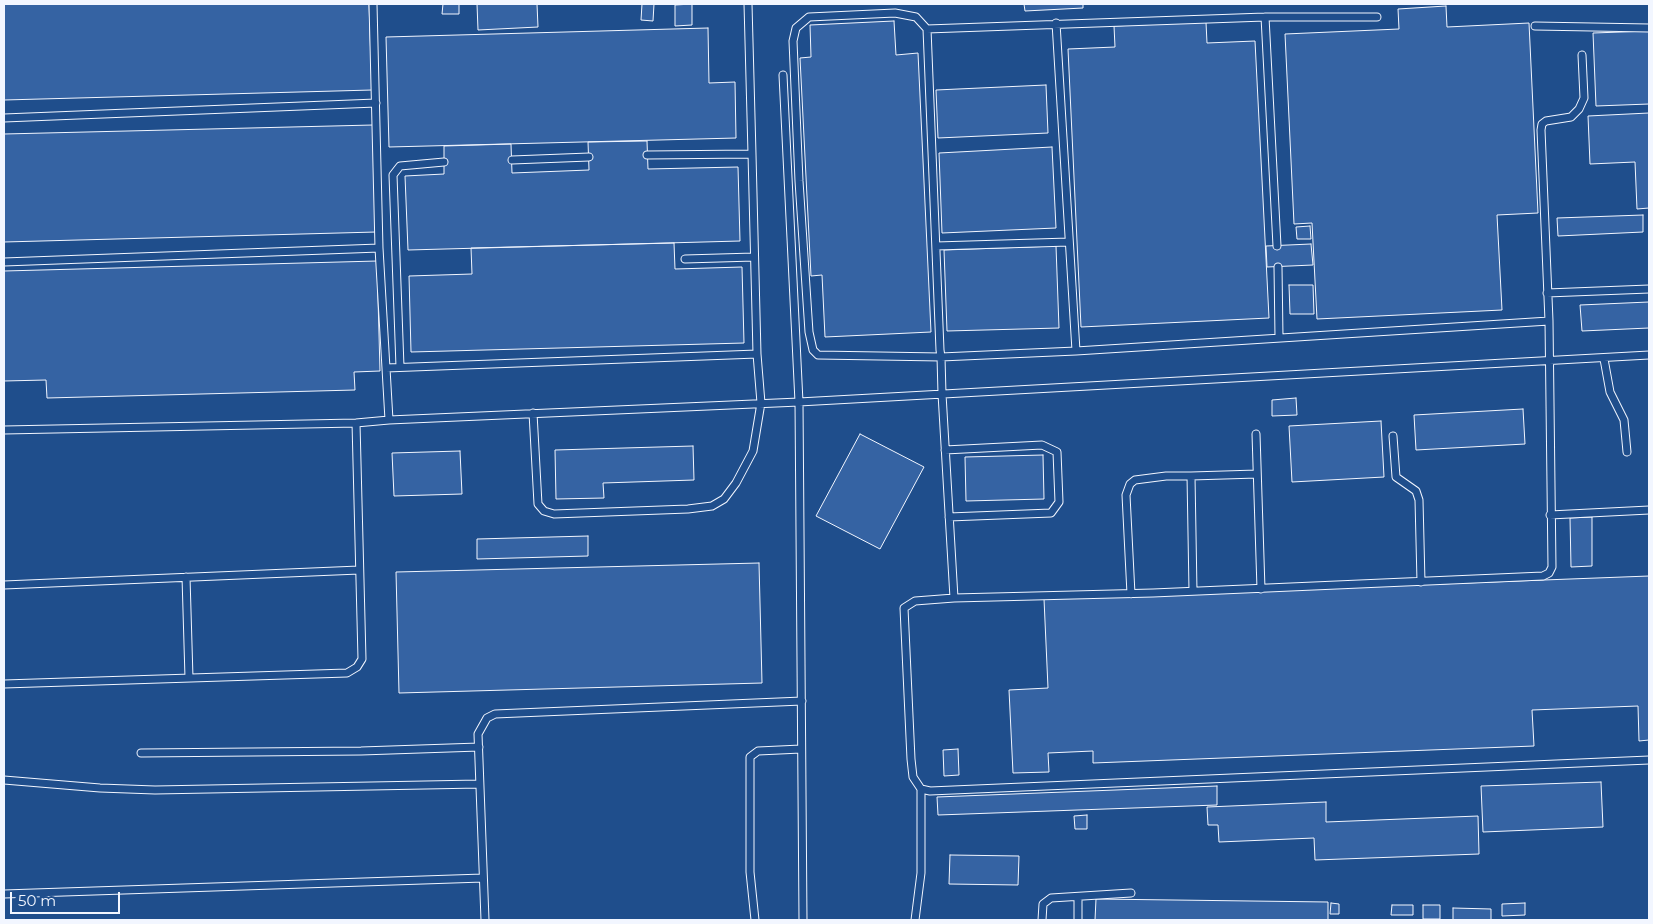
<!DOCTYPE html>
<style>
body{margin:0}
#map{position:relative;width:1653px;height:924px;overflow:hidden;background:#1f4e8c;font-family:Montserrat,sans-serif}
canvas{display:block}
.frame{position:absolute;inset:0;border:5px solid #f2f6ff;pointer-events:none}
.scale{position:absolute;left:10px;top:892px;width:110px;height:22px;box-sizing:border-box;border:2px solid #f2f6ff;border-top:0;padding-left:6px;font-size:15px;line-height:18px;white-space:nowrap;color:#f2f6ff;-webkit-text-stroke:4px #1f4e8c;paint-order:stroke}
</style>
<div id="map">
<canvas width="1653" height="924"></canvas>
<div class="frame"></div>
<div class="scale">50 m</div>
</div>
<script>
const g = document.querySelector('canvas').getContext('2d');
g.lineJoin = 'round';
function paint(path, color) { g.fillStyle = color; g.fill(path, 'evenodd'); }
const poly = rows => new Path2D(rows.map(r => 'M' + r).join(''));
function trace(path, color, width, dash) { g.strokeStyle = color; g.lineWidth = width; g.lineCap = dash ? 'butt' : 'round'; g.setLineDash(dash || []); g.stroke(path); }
const building = poly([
 [4,4,369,4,372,90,4,100,4,4],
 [443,4,459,4,459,14,442,14,443,4],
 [477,4,537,4,538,27,478,30,477,4],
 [642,4,654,4,653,21,641,20,642,4],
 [692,4,692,25,675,26,675,5,692,4],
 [1024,4,1083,4,1083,8,1025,11,1024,4],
 [1446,6,1447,27,1529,23,1538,213,1497,215,1502,310,1317,319,1312,223,1294,224,1285,34,1399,29,1398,9,1446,6],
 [894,21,896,55,918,53,931,332,825,337,822,275,811,276,800,58,811,57,810,25,894,21],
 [1206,22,1207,43,1255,41,1269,318,1081,327,1068,49,1115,47,1114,26,1206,22],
 [708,28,709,83,735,82,736,138,389,147,386,37,708,28],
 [1649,31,1649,104,1596,106,1593,33,1649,31],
 [1046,85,1048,133,938,138,936,90,1046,85],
 [1649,113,1649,208,1637,209,1635,162,1590,164,1588,116,1649,113],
 [373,125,376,232,4,242,4,134,373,125],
 [647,141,648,169,738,167,740,241,408,250,405,176,444,174,444,146,511,144,512,173,589,170,588,142,647,141],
 [1052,147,1056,228,942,233,939,153,1052,147],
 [1643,215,1643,232,1558,236,1557,218,1643,215],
 [1310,226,1311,239,1297,239,1296,227,1310,226],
 [674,243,675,269,742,267,744,343,411,352,409,276,472,274,471,248,674,243],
 [1311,244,1313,265,1267,267,1266,246,1311,244],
 [1056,246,1059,328,947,331,944,250,1056,246],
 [377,261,380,371,354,372,355,390,47,398,46,380,4,381,4,271,377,261],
 [1289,285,1313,285,1314,314,1290,314,1289,285],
 [1649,302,1649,328,1582,331,1580,305,1649,302],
 [1296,398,1297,415,1272,416,1272,400,1296,398],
 [1523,409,1525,444,1416,450,1414,415,1523,409],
 [1381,421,1384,477,1292,482,1289,426,1381,421],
 [860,434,924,467,880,549,816,516,860,434],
 [693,446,694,480,603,483,604,498,556,499,555,450,693,446],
 [460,451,462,494,394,496,392,453,460,451],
 [1043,455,1044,499,966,501,965,457,1043,455],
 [1592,517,1592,566,1571,567,1570,518,1592,517],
 [588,536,588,556,477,559,477,539,588,536],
 [759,563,762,683,399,693,396,572,759,563],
 [1649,576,1649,740,1639,741,1638,706,1532,710,1534,746,1093,763,1093,751,1048,753,1049,772,1013,773,1009,690,1048,688,1044,599,1649,576],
 [958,749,959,775,944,776,943,750,958,749],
 [1601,782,1603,827,1483,832,1481,786,1601,782],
 [1217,786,1217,805,938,815,937,797,1217,786],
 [1326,802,1326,822,1478,816,1479,854,1315,860,1314,838,1219,842,1218,825,1208,825,1207,807,1326,802],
 [1087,815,1087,829,1075,829,1074,816,1087,815],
 [950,855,1019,856,1018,885,949,884,950,855],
 [1096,899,1328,902,1328,920,1095,920,1096,899],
 [1331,903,1339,904,1339,914,1330,914,1331,903],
 [1525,903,1525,915,1502,916,1502,904,1525,903],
 [1392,905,1413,905,1413,915,1391,915,1392,905],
 [1423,905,1440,905,1440,919,1423,919,1423,905],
 [1453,908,1491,909,1491,920,1453,920,1453,908]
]);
const service = poly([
 [748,4,752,154],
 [1265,17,1277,246],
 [1056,23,1076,351],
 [1535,26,1649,28],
 [927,29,1265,17,1377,17],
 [783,75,799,402,803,920],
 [4,118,376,103],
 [512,160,589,157],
 [936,246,1069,242],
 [685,259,754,257],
 [4,262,379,248],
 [1278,267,1279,337],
 [1547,293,1649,289],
 [1549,321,1076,351,941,357,818,355,813,350,809,332,799,181,793,41,796,28,809,17,895,13,916,17,927,29,940,350,941,357,942,394,954,598,915,601,904,608,911,759,913,777,921,789,930,791,1649,760],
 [1604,359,1610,392,1624,420,1627,452],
 [400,367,393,175,400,166,444,162],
 [386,368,757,354],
 [533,413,538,504,544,511,554,514,688,509,712,506,724,499,736,483,753,451,761,403,757,354,752,154,647,155],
 [389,420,799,402,1649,355],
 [4,430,356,423,389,420,379,248,373,4],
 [1256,434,1261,589],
 [1393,436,1396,477,1416,491,1419,500,1421,582],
 [945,450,1042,445,1057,452,1059,502,1051,513,949,517],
 [1191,476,1257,474],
 [1550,515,1649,510],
 [186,577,189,678],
 [4,585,359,570],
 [1131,594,1126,495,1130,484,1135,480,1166,476,1191,476,1193,591],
 [954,598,1153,593,1543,576,1549,573,1552,567,1549,321,1541,130,1542,124,1546,121,1571,117,1579,109,1584,98,1582,55],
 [4,684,347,673,357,667,362,659,356,423],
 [141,753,361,751,479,747],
 [4,780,100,788,155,790,479,784],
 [4,894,483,878],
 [485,920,478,734,487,718,495,714,802,701],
 [755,920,750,872,750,757,758,751,801,749],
 [915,920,921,873,921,789],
 [1042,920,1043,904,1051,898,1131,893],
 [1078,920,1078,897]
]);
paint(building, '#3563a3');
trace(building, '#f2f6ff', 1);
trace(service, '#f2f6ff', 9);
trace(service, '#1f4e8c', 7);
</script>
